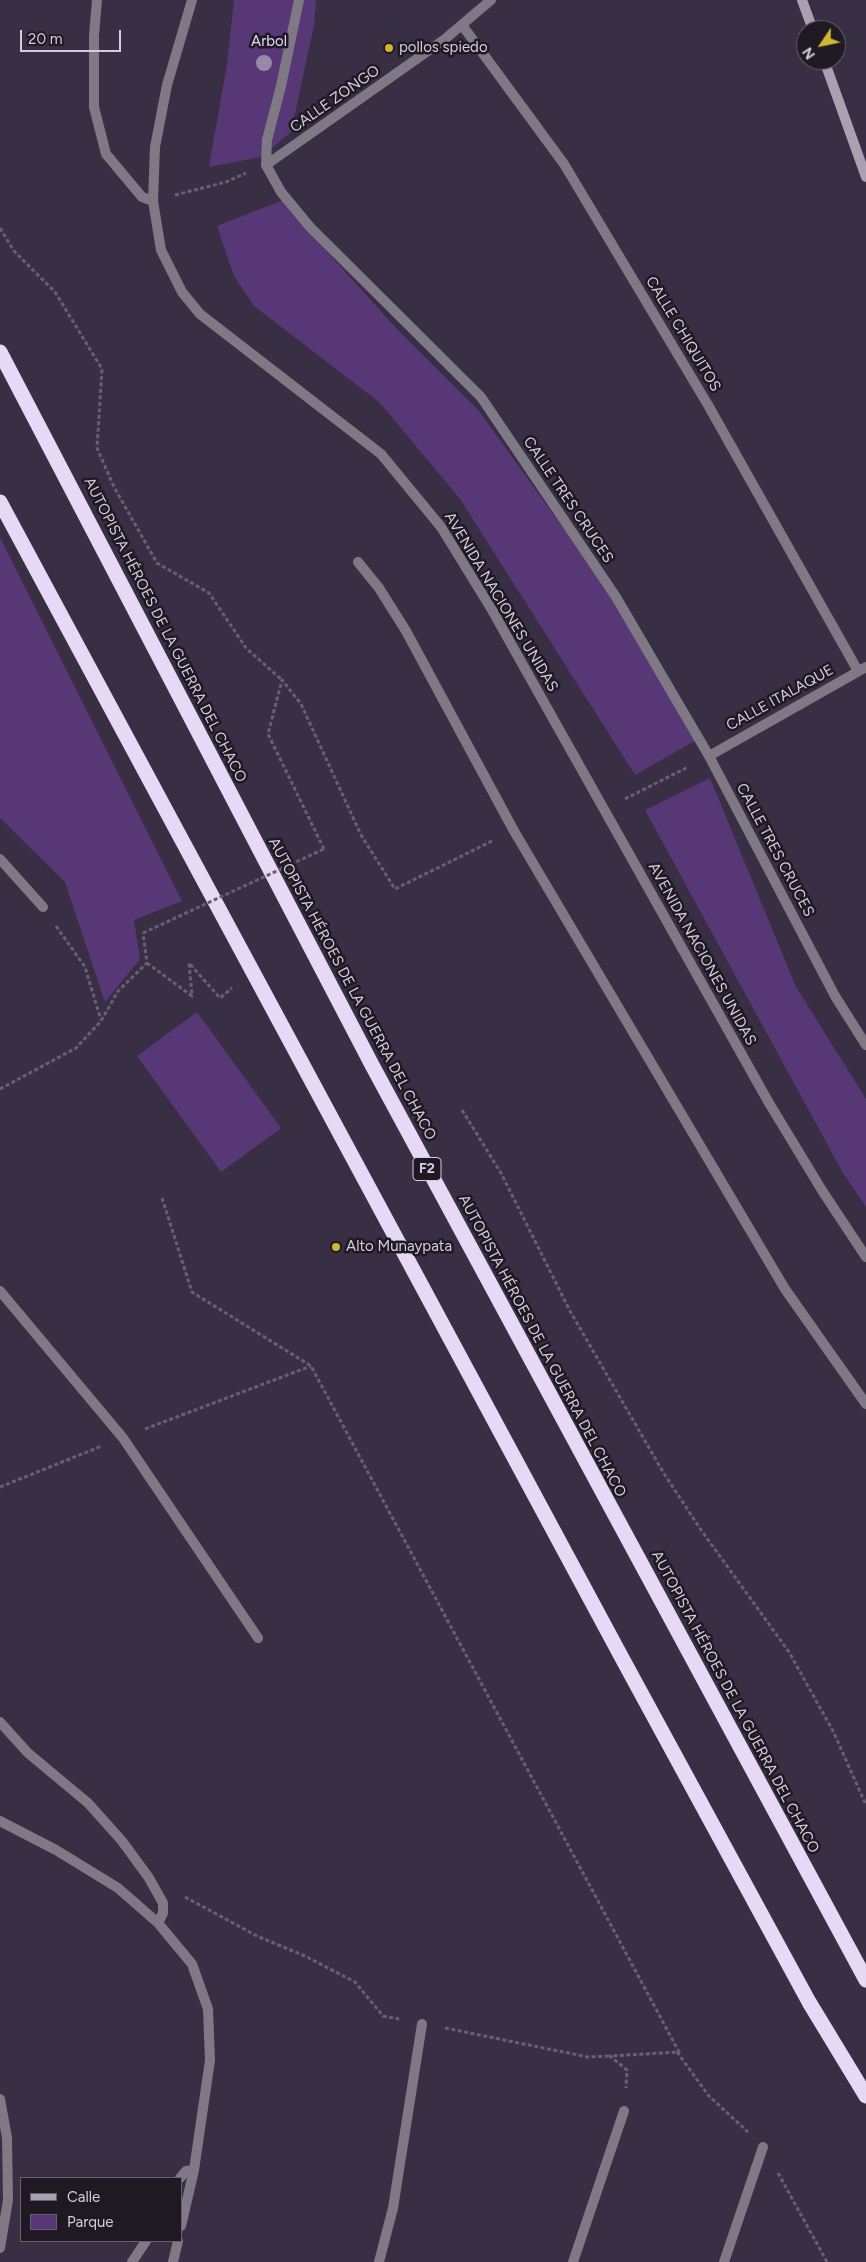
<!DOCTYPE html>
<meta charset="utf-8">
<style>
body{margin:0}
#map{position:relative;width:866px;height:2262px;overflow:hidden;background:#392f45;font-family:Figtree,sans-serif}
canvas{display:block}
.legend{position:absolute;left:20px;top:2177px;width:162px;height:65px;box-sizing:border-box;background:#1e1923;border:1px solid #67616d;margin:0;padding:6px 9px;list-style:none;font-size:15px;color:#d4cedc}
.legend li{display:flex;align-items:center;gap:10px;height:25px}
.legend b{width:25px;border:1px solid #67616d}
.north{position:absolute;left:796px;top:20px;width:50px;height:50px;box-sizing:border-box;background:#1e1923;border:1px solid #67616d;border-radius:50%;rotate:236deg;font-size:14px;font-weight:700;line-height:20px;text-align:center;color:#d4cedc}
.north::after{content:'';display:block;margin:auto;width:18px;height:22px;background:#d2b736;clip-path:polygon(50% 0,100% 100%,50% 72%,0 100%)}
.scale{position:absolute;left:20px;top:30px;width:101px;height:22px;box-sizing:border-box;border:2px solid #d4cedc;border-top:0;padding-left:6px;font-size:15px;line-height:18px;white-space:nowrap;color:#d4cedc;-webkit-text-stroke:4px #1e1923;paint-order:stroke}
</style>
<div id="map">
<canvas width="866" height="2262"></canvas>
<ul class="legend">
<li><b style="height:6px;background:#a9a0b2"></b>Calle</li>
<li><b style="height:14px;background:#583776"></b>Parque</li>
</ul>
<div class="north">N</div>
<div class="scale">20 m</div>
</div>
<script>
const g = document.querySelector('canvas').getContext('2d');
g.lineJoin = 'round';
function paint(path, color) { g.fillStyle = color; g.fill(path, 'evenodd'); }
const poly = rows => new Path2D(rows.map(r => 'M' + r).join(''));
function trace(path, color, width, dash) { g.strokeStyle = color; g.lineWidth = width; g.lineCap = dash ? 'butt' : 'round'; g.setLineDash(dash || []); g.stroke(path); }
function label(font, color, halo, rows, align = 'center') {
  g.font = font + ' Figtree,sans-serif'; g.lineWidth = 5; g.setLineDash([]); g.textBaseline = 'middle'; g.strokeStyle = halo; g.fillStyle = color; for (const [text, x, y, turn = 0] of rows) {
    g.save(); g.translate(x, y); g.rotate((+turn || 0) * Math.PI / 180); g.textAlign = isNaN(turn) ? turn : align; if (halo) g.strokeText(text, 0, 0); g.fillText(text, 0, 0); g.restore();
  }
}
const green = poly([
 [234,0,316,0,314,25,291,132,261,157,209,167,227,64],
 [291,197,331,256,396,328,479,411,597,575,700,738,635,775,460,499,379,402,254,306,234,276,217,226],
 [0,537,182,901,134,920,140,959,105,1002,65,882,0,818],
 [710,778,796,987,866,1099,866,1207,843,1173,645,810],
 [197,1012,281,1128,221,1172,137,1056]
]);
const path = poly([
 [175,195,226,182,246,173],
 [0,228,14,251,55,292,102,369,97,448,114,487,157,563,209,593,246,648,282,680],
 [625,799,688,767],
 [324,849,268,734,282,680,301,704,361,835,395,889,494,840],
 [56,926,85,967,101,1020],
 [147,963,192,996,189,963,220,998,232,988],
 [0,1089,76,1048,101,1021,118,991,147,963,143,933],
 [462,1110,501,1173,570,1311,663,1472,701,1530,789,1652,833,1731,866,1805],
 [162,1198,192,1292,311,1366,679,2052,610,2056,627,2070,626,2088],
 [145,1429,311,1366],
 [0,1487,102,1446],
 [185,1897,257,1936,305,1956,355,1982,383,2016,399,2019],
 [445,2028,588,2057,611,2056],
 [677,2052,709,2096,748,2132],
 [778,2173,827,2262]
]);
const street = poly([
 [97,0,94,35,94,107,106,154,142,197,153,201],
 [192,0,167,85,155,147,153,201,161,250,182,292,200,314,381,454,441,527,492,610,769,1103,823,1192,866,1257],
 [299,0,281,86,267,140,266,165,281,192,310,227,481,397,616,597,709,756,835,996,866,1045],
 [462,25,564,164,708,405,858,671],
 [266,165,445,39,491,0],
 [358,562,379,588,406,631,514,831,785,1289,866,1404],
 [709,756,866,667],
 [0,859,43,907],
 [0,1291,123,1438,258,1638],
 [0,1722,28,1753,88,1803,122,1841,149,1878,163,1903,163,1913,158,1923],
 [0,1821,56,1850,118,1888,158,1923,192,1964,208,2009,210,2060,194,2170,181,2226],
 [0,2099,7,2138,8,2200,0,2248],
 [180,2178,186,2171,194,2170],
 [132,2262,146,2241],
 [173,2262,178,2241],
 [379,2262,393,2208,422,2024],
 [573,2262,624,2111],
 [724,2262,763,2147]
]);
const secondary = poly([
 [802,0,813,30],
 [824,60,866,177]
]);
const highway = poly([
 [0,352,372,1065,866,1980],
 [0,502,622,1658,809,2002,866,2096]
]);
const pathBridge = poly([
 [143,933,324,849]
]);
const trees = [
 [264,63]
];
const markers = [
 [389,48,5,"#d2b736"],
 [336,1247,5,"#d2b736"]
];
const shields = [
 [427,1169,28]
];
const shieldNames = [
 ["F2",427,1169]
];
const parkNames = [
 ["Arbol",269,42]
];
const poiNames = [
 ["pollos spiedo",399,48],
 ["Alto Munaypata",346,1247]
];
const streetNames = [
 ["CALLE ZONGO",335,99,-35],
 ["CALLE CHIQUITOS",683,334,59],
 ["CALLE TRES CRUCES",568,500,56],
 ["AVENIDA NACIONES UNIDAS",501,602,59],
 ["AUTOPISTA HÉROES DE LA GUERRA DEL CHACO",165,630,63],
 ["CALLE ITALAQUE",780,698,-29],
 ["CALLE TRES CRUCES",775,850,62],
 ["AVENIDA NACIONES UNIDAS",702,954,61],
 ["AUTOPISTA HÉROES DE LA GUERRA DEL CHACO",352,989,62],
 ["AUTOPISTA HÉROES DE LA GUERRA DEL CHACO",542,1346,62],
 ["AUTOPISTA HÉROES DE LA GUERRA DEL CHACO",735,1702,62]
];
paint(green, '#583776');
trace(path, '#685f73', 3, [4, 2.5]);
trace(street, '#7f7985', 10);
trace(secondary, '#a9a0b2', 10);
trace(highway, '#e6d9f5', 15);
trace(pathBridge, '#685f73', 3, [4, 2.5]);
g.fillStyle = '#9889a8';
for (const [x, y] of trees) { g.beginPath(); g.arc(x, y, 8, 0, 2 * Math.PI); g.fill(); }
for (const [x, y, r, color] of markers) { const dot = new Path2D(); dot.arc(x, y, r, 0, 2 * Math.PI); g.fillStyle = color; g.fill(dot); trace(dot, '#1e1923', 2); }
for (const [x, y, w] of shields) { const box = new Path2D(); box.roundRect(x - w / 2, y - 11.5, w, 23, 4); g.fillStyle = '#1e1923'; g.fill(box); trace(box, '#d4cedc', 1); }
label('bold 14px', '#d4cedc', null, shieldNames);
label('15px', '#e5d3f9', '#1e1923', parkNames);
label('15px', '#d4cedc', '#1e1923', poiNames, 'left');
label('15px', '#d4cedc', '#1e1923', streetNames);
</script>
